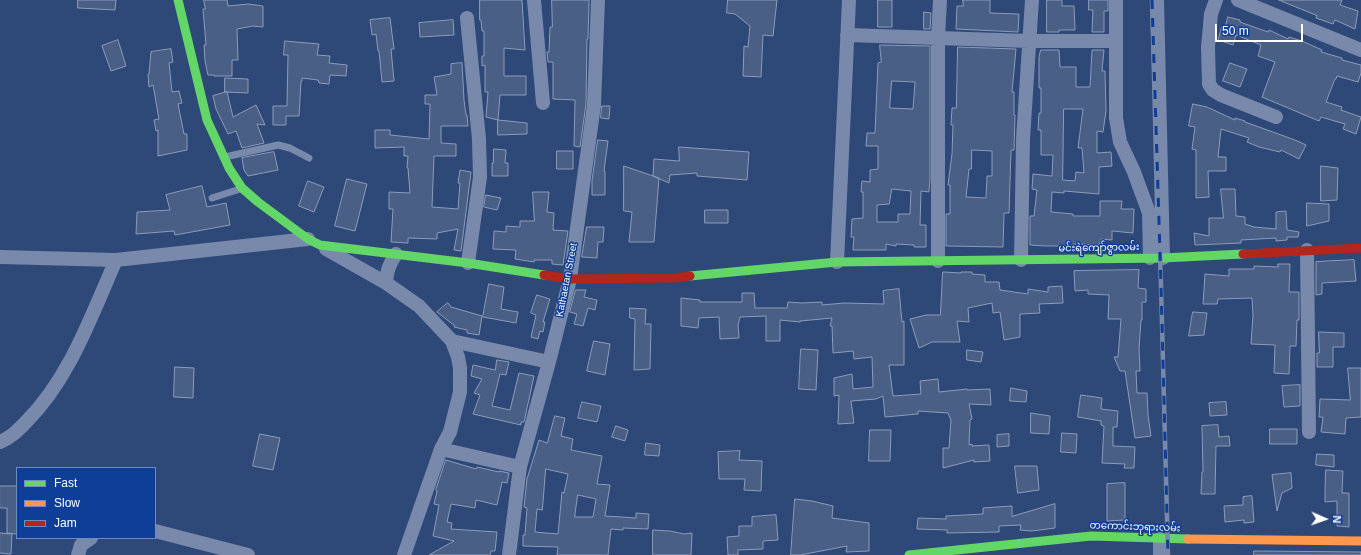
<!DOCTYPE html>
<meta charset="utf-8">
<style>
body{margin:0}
#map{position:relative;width:1361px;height:555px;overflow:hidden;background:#2e4878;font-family:Helvetica,sans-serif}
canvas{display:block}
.legend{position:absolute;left:16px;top:467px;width:140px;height:72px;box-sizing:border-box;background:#0f3e98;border:1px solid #6f8bc1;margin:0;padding:5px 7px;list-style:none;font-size:12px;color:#fff}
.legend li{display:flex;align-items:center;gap:8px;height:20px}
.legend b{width:20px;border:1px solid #6f8bc1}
.north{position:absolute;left:1305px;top:499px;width:40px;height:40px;-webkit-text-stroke:3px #0f3e98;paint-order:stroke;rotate:92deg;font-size:11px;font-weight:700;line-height:16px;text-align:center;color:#fff}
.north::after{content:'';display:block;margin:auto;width:14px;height:18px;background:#fff;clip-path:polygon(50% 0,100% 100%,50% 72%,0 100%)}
.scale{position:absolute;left:1215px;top:24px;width:88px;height:18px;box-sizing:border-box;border:2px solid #fff;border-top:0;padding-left:5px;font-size:12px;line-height:14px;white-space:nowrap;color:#fff;-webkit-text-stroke:3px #0f3e98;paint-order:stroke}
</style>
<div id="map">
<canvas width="1361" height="555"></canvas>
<ul class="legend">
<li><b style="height:5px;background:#63d668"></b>Fast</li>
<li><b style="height:5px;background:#ff974d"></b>Slow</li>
<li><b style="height:5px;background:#b3261e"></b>Jam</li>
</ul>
<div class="north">N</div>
<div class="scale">50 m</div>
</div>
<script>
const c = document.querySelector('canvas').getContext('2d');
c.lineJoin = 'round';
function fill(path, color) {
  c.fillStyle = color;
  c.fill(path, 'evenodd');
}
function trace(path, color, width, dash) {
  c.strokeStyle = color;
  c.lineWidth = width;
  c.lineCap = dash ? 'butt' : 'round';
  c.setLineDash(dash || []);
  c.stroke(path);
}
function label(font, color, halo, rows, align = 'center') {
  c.font = font + ' Helvetica,"Noto Sans Myanmar",sans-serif';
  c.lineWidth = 3;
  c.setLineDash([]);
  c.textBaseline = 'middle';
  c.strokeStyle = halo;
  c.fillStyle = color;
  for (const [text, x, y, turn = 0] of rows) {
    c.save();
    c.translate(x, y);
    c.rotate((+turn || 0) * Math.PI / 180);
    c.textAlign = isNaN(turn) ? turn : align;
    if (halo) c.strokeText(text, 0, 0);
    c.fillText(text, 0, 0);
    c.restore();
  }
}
const building = new Path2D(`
 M78,0H116L115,10L78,8Z
 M204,0H227L228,6L248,4L263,6V27L253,26L237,29L238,60H232V76H214V75H208L205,61L204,45H206L203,9H205Z
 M480,0H522L525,50L504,48V76H526V95H500L498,120L486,117L488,92H485V65L482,66V56H484V31H482L481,20H480Z
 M552,0H589V3L588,39H587L586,104L580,147L574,146L575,100L553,99V62H548L547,52H549L550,27H552Z
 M728,0H777L773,36L763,35L761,77L743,76L744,46L748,47L750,26L735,14L727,13Z
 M878,0H892V27H878Z
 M963,0H990V13L1019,14L1018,32L956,29L957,6H963Z
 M1047,0H1062V6H1074L1075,30H1059V32H1047Z
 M1089,0H1108V11H1104V32H1092L1093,10H1089Z
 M1279,0H1342L1340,5L1358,11L1355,29L1335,20L1333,24L1316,18L1317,16Z
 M924,12L931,13L930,29H924Z
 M1228,17L1240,20V22L1268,32L1269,30L1288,39L1289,37L1302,41L1322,50L1321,52L1342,58V60L1361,65V73L1358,82L1337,76L1336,79H1335L1326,102L1342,107L1341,110L1361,117L1356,134L1343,129L1345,124L1321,117L1319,121L1262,97L1275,62L1258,56L1261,45L1236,35L1233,45L1218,40L1222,26L1225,27Z
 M390,18L394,49H391L394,81L382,82L379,51H378L376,34L372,35L370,20Z
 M453,20L454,35L420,37L419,23Z
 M118,40L126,66L111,71L102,46Z
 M285,41L319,44L317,55L330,56L329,63L347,65L346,76L330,75L329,84L319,83L318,80L302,78V81H301L299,116H286V125H273V106H287L288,55H284Z
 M880,45L930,46V178L929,192L921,191L920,225H926V247H914V245L896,244V246L886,244V250H853L854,237H851L852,219L863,218V192H861L862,181L870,182V170L878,169V146H866L867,133H875L878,63L881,62ZM892,81L915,82L913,109L890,108ZM892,189L911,191L910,214H898V222H877V205L889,204Z
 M958,47L1016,49L1012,92H1014V115H1015L1014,150H1011L1009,213H1004L1003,247L946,246V214H950V185H948L952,154L953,125H951L952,108H956ZM972,150L992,151V176H987L986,198L966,197L969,169H971Z
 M171,49L173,62L169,63L172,92L179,91L182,103L178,104L184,134H187V150L158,156V130L156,131L154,120L159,119L153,85L149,87L148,74H149L151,52Z
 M1041,50H1059L1060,67H1076V87H1090L1092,50H1104L1102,71H1105L1106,111L1103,132L1097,131V153L1111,152L1112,166L1099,167V194L1064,191V193L1052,192L1051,212L1073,214V216H1100V201H1122L1121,209H1134L1133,233L1112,231V240L1101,239L1099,245L1073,244V246H1046L1030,245V216H1034L1037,190L1032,189L1033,174L1052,176L1053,155H1041V130H1038L1039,113H1041V88H1039V57ZM1064,109H1083L1078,148H1082L1084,173L1076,172L1075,181L1063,180Z
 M462,63L464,100L466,115H467L468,126H441V143L456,144V156H434L432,207L458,209L460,183H458L460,170L471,172L461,251L454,250L458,229L437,233V239L408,238V243L391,242L393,209H389V192L410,193L408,168H407L408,156H404V147L375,148V130H390V135L429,139L430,104H425V95H437L434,77L451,74V64Z
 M1230,63L1247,69L1240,87L1223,81Z
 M225,78L248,79V93L225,92Z
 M227,92L233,117L256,105L265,125L257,124L264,143L242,148L236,131L228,134L216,109L213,96Z
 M1193,104L1207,107L1235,120V118L1245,121V122L1295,140L1306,145L1299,159L1281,150L1280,152L1259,147L1247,142L1249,138L1221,129L1218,157H1226V171H1208L1209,197L1196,198V150L1192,149L1195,127L1189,126Z
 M602,106H610L609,119L601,118Z
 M498,120L527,123V134L498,135Z
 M598,140L608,141L604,171H605V195H592V181Z
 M679,147L749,152L747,180L697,176V173L670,175L669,183L653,176L654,159L679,161Z
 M494,149L506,150L505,163H508V176H492V163H493Z
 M557,151H573V169H557Z
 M274,152L278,170L248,176L244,170L242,158Z
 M624,166L659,178L654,242H629L632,212L624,211Z
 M1321,166L1338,168L1337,200L1321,201Z
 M347,179L367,184L355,231L335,226Z
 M308,181L324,187L314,212L299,206Z
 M202,186L207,207L226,203L230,225L175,235L174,231L136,234L137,212L170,210L166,195Z
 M1221,189H1235L1236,216L1245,217V224L1254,227L1276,229V212L1286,211L1287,230L1299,232L1298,237H1287V240L1276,241V238L1241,240V243L1195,245L1194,233L1209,236V218H1223Z
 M533,192H549L547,212L554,213L553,230L568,231L563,265L552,264V260H534V262L515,259L516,250L493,249L494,231L506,232V226L520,227V221H534Z
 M486,195L501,198L497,210L484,207Z
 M1307,203L1329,204V221L1307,226Z
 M705,210H728V223H705Z
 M587,227H604L603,242H598L597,258L582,257Z
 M1354,260L1356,281L1322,283V294L1316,295V262Z
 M1278,264H1290L1289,292H1299V320H1297L1296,346H1290L1289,374L1274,373L1275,345L1251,344L1253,315L1252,298L1218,299L1217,304H1203L1205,274L1229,276V269H1254V266L1278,267Z
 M1139,270L1138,288L1146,289V302H1142V320H1141L1139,349L1140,371H1136L1137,393H1147L1148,415L1151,436L1135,438L1125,371H1120L1114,357H1118L1121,319H1108L1109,295L1088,294V290L1075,291L1074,271Z
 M943,272L961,273V272H972V274L985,275V282H999L1000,290L1028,294V289L1048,292V287L1062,286L1063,303L1039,304L1040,313L1020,314V337L1004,340L1000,312L993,313L992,303L968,308L969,322L957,321L960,342H932L919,348L910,319L926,315H940Z
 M489,284L504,287L501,309L518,312L516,323L483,317Z
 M899,289L902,322L904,321V365H889L893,396L921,394L920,381L938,379L939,392L967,389V390L990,389L991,405L969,404L972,419L970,420L969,445L972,444V446L989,445L990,461L974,462V460L943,468V448H949L951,420L948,413L918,411V414L885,417L883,396L876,399L851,401L854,423L838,424L839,395L834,396V378L852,374L853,389L873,387L872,357L854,359L853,351L833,353L832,326H830L832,318L800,321V322L780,320V341H766V316L740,317L738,325L739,338L720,339L719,317L699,318L698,328L681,326V298L700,300V302H742V293H754L755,308H787L788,302L802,303L822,302V305L844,303L884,304L883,291Z
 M576,290H586L584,297L597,300L595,310L588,308L583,326L574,324L577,314L570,312Z
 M537,295L550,299L543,322H545L543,332L540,331L538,339L531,337L536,315L531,313Z
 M448,303L451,307L482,316L479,335L467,333V330L454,327L455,326L437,312Z
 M630,308L646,309L645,324H651L650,369L634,370L635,319L630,318Z
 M1193,312L1207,313L1204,335L1189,336Z
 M1319,332L1344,333V347H1333V367H1317V353H1319Z
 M594,341L610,344L605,375L587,371Z
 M801,349L818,350L816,390L799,389Z
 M967,350L983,352L981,362L967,360Z
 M497,360L509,362L506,375L500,374L492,406L510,410L519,373L534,376L524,422H521V425L473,414L480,395L474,393L482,379L471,376L473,365L495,370Z
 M175,367L194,368L193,398L174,397Z
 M1348,368H1361V417L1346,418L1345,434L1321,432L1323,417H1319L1320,399L1350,400Z
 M1300,385V406L1284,407L1282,386Z
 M1011,388L1027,391L1026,402L1010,401Z
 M1081,395L1102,398L1101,409L1118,411L1117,427H1113V446L1135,447L1134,468H1124L1125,464L1102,463L1104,426L1101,425V421L1078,417Z
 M582,402L601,406L597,422L578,418Z
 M1226,402L1227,415L1210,416L1209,403Z
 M1031,413L1050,416L1049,434L1031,433Z
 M555,416L565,418L561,436L573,439L571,450L602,456L597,484L610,485L605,516L636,518V513L649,514L648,529L623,528V530L611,529L608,555H557L558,547L523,546V535H525L527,508L524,507L527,479L539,440L547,443ZM546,469L568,474L564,493L562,492L558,534L535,532L537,509L542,510ZM578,495L596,499L593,517H575Z
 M1218,425L1219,437L1229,436L1230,446H1216L1215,494H1201L1202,472H1203L1202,426Z
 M616,426L628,430L625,441L612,437Z
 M1270,429H1297V444H1270Z
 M870,430H891L890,461H869Z
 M1062,433L1077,434L1076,453L1061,452Z
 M260,434L280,438L273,470L253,466Z
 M1009,434V446L997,447V435Z
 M646,443L660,445L659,456L645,455Z
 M740,451L739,460L762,461L761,491L744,490L745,479H719L718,452Z
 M1317,454L1334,455V467L1316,465Z
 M446,460L476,469L477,467L499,472V471L509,473L507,483L502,482L497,505L476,500L475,508L451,504L447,522L452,523L451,529L497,532L495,551H491L490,555H429L454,541L433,536L439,505L434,504L437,491L436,490Z
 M1015,466H1037L1039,490L1018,493Z
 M1326,470L1343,471L1342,493H1349V527L1337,526V501L1325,502V491Z
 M1291,473L1292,488L1282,493L1277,511L1272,475Z
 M1125,483V520L1107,521V484Z
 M0,486H17V534L7,533V508H0Z
 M1252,496L1254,522L1244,523V520L1225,522L1224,506L1243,505V497Z
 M795,499L812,501L833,506L832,518L869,523V551L846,552L847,546L800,555H791Z
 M1055,504V528L1032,531L1020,530L1021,525L999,526V532L947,533V530L917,529L918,518L946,519V516L983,514V508L1012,506V516Z
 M776,515L778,540L763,541V549L738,550V555H728L727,537L739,536V526H752V517Z
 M653,530L670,531L684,534L692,533L691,555H653Z
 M0,533L12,534L11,554L0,553Z
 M1254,551L1361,552V555H1254Z`);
fill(building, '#4a5f86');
trace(building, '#8d9cb8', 1);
trace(new Path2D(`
 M225,157L278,145L290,148L309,158
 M212,198L240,189`), '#7889ab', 7);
trace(new Path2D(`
 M534,0L543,103
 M1116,0V118L1120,142L1134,172L1149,213L1150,258
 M1157,0L1163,258
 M1216,0L1211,14L1208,47L1209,84L1213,90L1221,95L1276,117
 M1238,0L1361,50
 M467,18L479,139L480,177L468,263
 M847,35L1029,41H1116
 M326,249L386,283L419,306L452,341L458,357L460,368V392L450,432L441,449L404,555
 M1307,250L1309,432
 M0,257L116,260L308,239
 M1021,260L1023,139L1032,0
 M938,261V38L940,0
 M837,262L849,0
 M386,283C387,271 389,264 396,254
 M452,341L549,362
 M0,442C12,437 17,431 26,422C70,378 91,316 116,260
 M441,449L520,467
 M155,531L248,555
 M78,555L81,545L91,538
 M509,555L520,467L549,362L570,279L594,105L598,0
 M1160,555V539`), '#7889ab', 14);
trace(new Path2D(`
 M178,0L207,120L229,168L242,188L258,202L308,239L320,245L468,263L544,275
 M690,276L837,262L1163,258L1243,254
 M909,555L1091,536L1188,539`), '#63d668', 9);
trace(new Path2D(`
 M1188,539L1361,541`), '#ff974d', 9);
trace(new Path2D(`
 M1243,254L1361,248
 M544,275L570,279L674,278L690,276`), '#b3261e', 9);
const rail = new Path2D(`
 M1152,0L1161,285L1168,555`);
trace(rail, '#7989a9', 4.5);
trace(rail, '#0f3e98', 3, [9]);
label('10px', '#fff', '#0f3e98', [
 ["မင်းရဲကျော်ဇွာလမ်း",1099,248,-1],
 ["Kathaetan Street",567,280,-79],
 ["တကောင်းဘုရားလမ်း",1135,527,2]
]);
</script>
